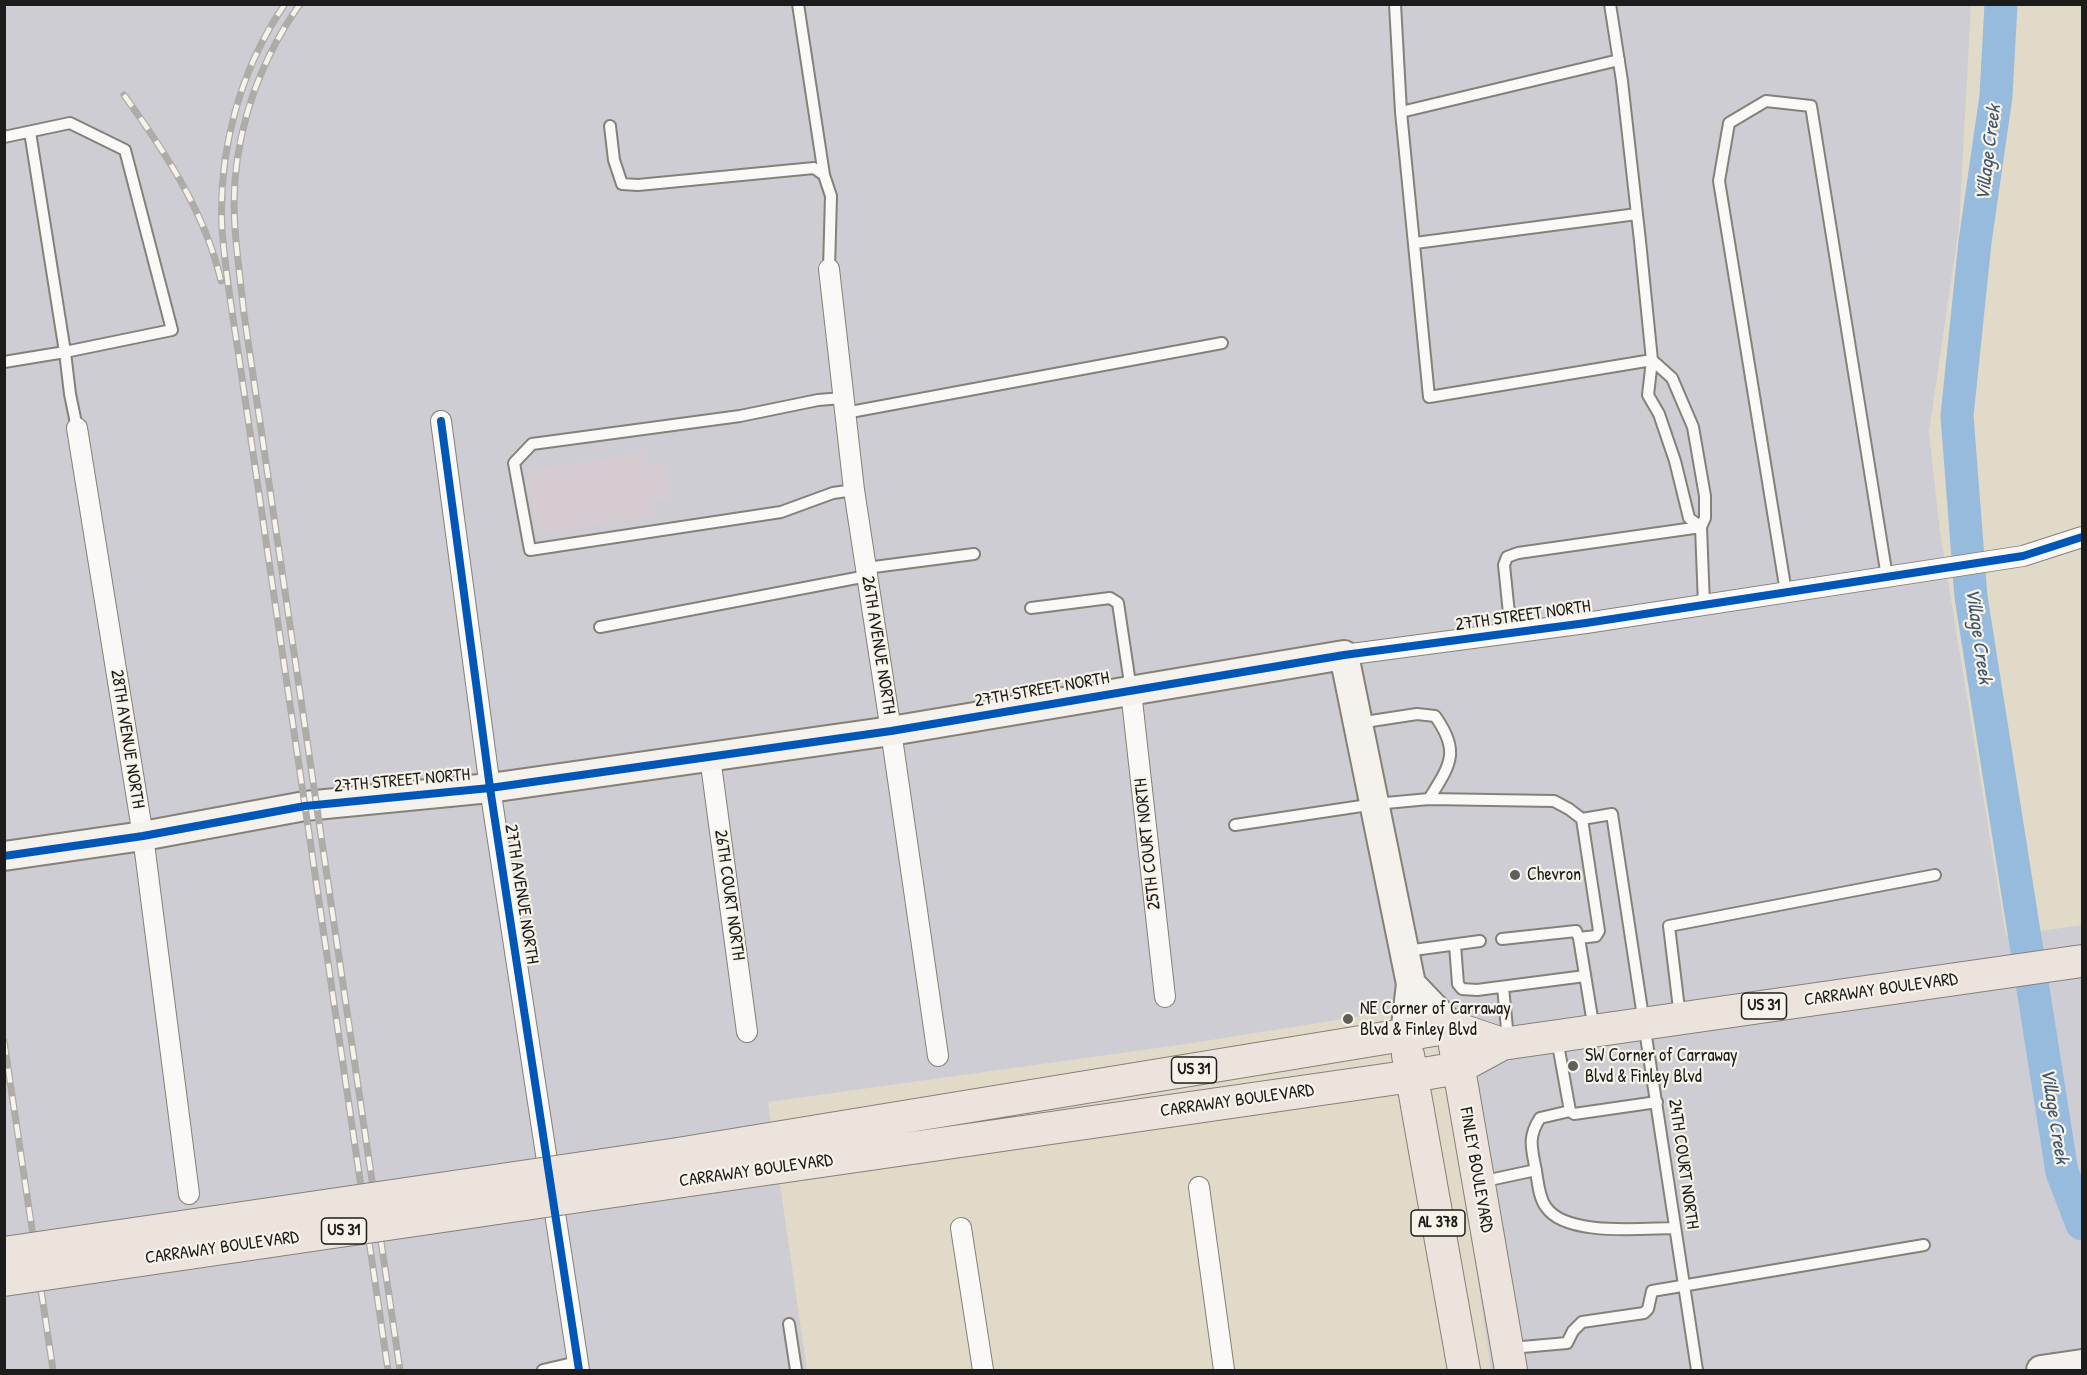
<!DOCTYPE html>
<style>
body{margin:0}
#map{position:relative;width:2087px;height:1375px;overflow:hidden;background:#e2dac8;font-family:"Patrick Hand",sans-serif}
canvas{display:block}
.frame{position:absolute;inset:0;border:6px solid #1c1c1c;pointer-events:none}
</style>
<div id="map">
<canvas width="2087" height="1375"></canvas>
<div class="frame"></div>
</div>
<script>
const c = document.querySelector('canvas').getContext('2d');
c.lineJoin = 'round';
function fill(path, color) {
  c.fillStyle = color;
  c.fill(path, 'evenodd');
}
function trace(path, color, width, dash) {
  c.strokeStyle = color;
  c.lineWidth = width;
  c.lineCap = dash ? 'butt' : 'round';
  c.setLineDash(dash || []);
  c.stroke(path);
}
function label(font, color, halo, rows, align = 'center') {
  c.font = font + ' "Patrick Hand",sans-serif';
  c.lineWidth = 4.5;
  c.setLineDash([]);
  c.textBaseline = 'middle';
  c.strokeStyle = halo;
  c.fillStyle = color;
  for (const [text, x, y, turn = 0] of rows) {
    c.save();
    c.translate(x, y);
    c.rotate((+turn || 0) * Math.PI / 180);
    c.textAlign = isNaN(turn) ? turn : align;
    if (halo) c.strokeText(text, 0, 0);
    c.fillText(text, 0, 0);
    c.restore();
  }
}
fill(new Path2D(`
 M5,5H1971L1959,227L1929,432L1940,532L2006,936L2082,925V1370H1491L1437,1004L1186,1044L768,1102L807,1370H5Z`), '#cfcdd4');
trace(new Path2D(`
 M2001,4L1996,96L1975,242L1957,416L1971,597L2062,1172L2082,1224`), '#96bbdd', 33);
fill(new Path2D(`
 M643,453L645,466L664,463L669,499L649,502L652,516L537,534L528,471Z`), '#d5cbd0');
const lane = new Path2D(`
 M798,4L824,175
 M1395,4L1401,112L1429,397L1652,360
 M1610,4L1622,81L1640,241L1652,360L1648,395L1659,414L1675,461L1689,518L1701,527
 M1401,112L1619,60
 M610,126L614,160L622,184L638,185L814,168L824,175L831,196L829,269
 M30,132L65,352L70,394L77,428
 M4,137L70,123L125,150L172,330L65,352L4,362
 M1415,243L1637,214
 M1652,360L1672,378L1693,427L1705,496V518L1701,527L1704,605
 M843,398L818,400L740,416L532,444L514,463L530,550L781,512L833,493L854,490
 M845,413L1222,343
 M866,568L974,554
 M1786,592L1719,181L1729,123L1766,101L1811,106L1887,577
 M1031,608L1110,598L1118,603L1131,690
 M600,627L867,576
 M1511,633L1504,565L1507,557L1518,553L1701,527
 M1358,723L1417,714L1435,716C1461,752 1450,765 1429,799
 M1582,819L1612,814L1697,1370
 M1235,825L1375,804L1429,799L1554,801L1569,809L1582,819L1599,931L1596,936L1579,938
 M1502,939L1576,931L1579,938L1594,1030
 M1455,945L1458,984L1462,989L1477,990L1585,976
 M1406,951L1480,941
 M1503,987L1508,1039
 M1680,1017L1669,926L1935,875
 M1557,1039L1570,1111L1574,1114L1657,1102
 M1570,1111L1540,1118C1527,1138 1532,1149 1536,1171C1538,1183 1539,1198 1546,1207C1566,1237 1643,1228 1675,1228
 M1480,1182L1536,1170
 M789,1324L796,1370
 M1511,1348L1567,1343L1573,1331L1582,1322L1644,1313L1648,1309L1652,1291L1924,1245
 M543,1370L577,1362`);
const street = new Path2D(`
 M829,269L854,490L891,731L938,1056
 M441,421L490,788L579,1370
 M77,428L143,836L189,1194
 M1344,655L1586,623L2023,556L2082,537
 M1131,691L1165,997
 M710,757L747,1032
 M1199,1187L1224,1370
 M961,1228L983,1370`);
const secondary = new Path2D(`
 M4,856L143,836L305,806L490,788L891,731L1344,655L1411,984L1405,1035
 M1411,984L1452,1027
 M2041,1370L2082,1364`);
const primary = new Path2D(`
 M1455,1046L1511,1370
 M1408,1055L1464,1370
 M678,1154L1452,1027L1502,1044
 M683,1181L1412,1076L1458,1068L1502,1044L2082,961`);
trace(lane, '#858178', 14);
trace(street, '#858178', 22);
trace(secondary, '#858178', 32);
trace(primary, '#858178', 34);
trace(lane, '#fbf9f7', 10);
trace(street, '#fbf9f7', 20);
trace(secondary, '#f5f1ec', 28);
trace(primary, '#ece4dc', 32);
const rail = new Path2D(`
 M285,4C240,69 218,151 222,229C225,270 232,311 238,351L388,1370
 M300,4C254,69 229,148 235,228C237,257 241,285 244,314L400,1370
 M124,95C165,152 205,212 221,281
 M4,1041L53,1370`);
trace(rail, '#adaca9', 7);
trace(rail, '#f7f3e8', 4.5, [14]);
const primaryBridge = new Path2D(`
 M4,1253L678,1154
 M4,1280L683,1181`);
trace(primaryBridge, '#858178', 34, []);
trace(primaryBridge, '#ece4dc', 32);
trace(new Path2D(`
 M441,421L490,788L579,1370
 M4,856L143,836L305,806L490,788L891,731L1344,655L1586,623L2023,556L2082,537`), '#0057b8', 8);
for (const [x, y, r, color] of [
 [1515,875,6,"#615e58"],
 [1348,1019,6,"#615e58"],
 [1573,1066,6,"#615e58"]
]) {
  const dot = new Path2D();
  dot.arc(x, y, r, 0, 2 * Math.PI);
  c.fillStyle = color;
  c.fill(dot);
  trace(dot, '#f7f3e8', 2);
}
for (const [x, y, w] of [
 [1764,1006,45],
 [1194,1070,45],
 [1438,1223,54],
 [344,1231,45]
]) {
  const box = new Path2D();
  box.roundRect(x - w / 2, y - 13, w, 26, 4.5);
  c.fillStyle = '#f7f3e8';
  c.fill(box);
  trace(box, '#1c1c1c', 1.5);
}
label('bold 16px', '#1c1c1c', null, [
 ["US 31",1764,1006],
 ["US 31",1194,1070],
 ["AL 378",1438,1223],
 ["US 31",344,1231]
]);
label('18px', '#1c1c1c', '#f7f3e8', [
 ["27TH STREET NORTH",1523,616,-8],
 ["26TH AVENUE NORTH",878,645,81],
 ["27TH STREET NORTH",1042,690,-10],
 ["28TH AVENUE NORTH",127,739,81],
 ["27TH STREET NORTH",402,781,-5],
 ["25TH COURT NORTH",1148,844,-96],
 ["27TH AVENUE NORTH",521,894,81],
 ["26TH COURT NORTH",729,895,82],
 ["CARRAWAY BOULEVARD",1881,990,-8],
 ["CARRAWAY BOULEVARD",1237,1101,-8],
 ["24TH COURT NORTH",1683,1164,82],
 ["FINLEY BOULEVARD",1476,1170,80],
 ["CARRAWAY BOULEVARD",756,1171,-8],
 ["CARRAWAY BOULEVARD",222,1248,-8]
]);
label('18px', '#1c1c1c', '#f7f3e8', [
 ["Chevron",1527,875],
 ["NE Corner of Carraway",1360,1009],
 ["Blvd & Finley Blvd",1360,1030],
 ["SW Corner of Carraway",1585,1056],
 ["Blvd & Finley Blvd",1585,1077]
], 'left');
label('italic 20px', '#40566d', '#f7f3e8', [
 ["Village Creek",1989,153,-83],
 ["Village Creek",1978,636,82],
 ["Village Creek",2054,1116,81]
]);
</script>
